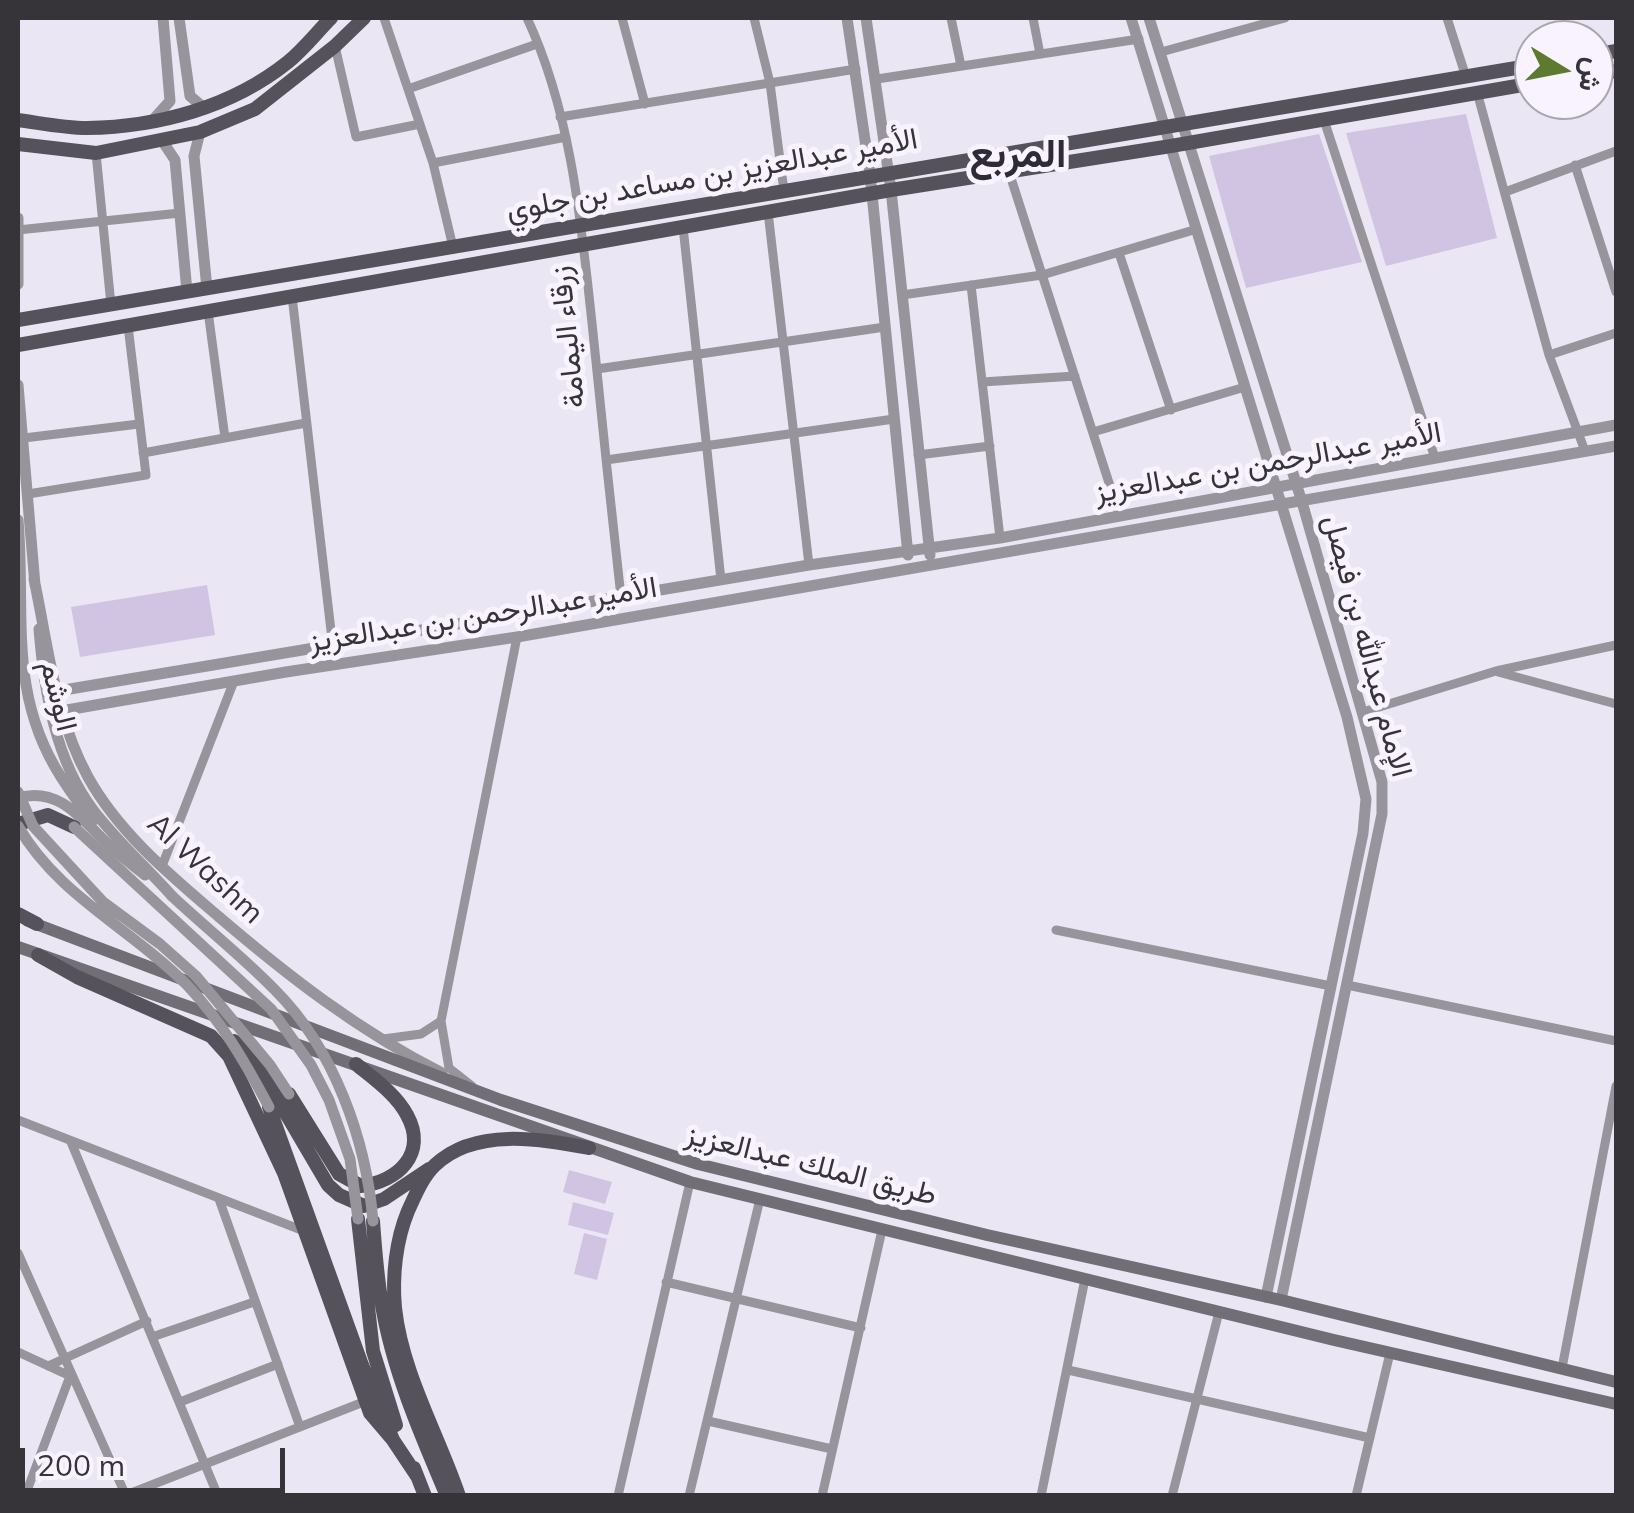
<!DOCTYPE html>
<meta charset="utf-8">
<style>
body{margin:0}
#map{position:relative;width:1634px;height:1513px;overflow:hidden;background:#ebe6f3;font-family:Mulish,Vazirmatn,sans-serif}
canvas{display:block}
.frame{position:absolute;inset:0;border:20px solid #363439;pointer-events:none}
.north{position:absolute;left:1514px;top:20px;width:100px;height:100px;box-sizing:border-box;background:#f8f3ff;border:2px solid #aaa7b0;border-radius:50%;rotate:100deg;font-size:28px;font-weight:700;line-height:40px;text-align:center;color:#363439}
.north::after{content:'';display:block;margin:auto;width:35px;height:45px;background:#5c7b31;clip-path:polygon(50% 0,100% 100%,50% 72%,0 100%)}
.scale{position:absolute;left:20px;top:1448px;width:265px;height:45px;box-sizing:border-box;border:5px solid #363439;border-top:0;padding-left:12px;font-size:30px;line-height:35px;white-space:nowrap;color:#363439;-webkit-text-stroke:8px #f8f3ff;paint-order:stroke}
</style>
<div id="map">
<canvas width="1634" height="1513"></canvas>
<div class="frame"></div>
<div class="north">ش</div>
<div class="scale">200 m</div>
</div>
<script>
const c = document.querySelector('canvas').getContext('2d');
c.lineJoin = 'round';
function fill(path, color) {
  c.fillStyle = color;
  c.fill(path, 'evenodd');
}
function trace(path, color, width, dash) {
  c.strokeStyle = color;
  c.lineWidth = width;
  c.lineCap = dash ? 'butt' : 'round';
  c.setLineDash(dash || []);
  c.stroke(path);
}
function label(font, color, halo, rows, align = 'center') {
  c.font = font + ' Mulish,Vazirmatn,sans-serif';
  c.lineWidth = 10;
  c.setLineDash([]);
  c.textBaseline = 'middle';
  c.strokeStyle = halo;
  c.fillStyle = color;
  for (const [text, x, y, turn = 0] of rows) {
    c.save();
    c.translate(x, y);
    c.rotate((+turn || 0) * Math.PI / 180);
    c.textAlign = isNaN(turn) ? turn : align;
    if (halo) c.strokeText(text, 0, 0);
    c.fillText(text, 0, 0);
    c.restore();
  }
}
fill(new Path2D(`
 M1466,114L1497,238L1386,266L1346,133Z
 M1319,134L1362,262L1246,288L1209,156Z
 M207,585L215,635L80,657L71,607Z
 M569,1170L612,1182L605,1204L563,1192Z
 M573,1202L614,1213L608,1235L568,1225Z
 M584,1233L607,1239L597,1280L574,1274Z`), '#d1c4e3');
trace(new Path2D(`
 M384,18L433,163L453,247
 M527,18C571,112 581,221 592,323C601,414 611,506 621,597
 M622,18L645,104
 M754,18L770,83L784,191
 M951,18L961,66
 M1033,18L1040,54
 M1447,18L1466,77
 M335,46L356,137L420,124
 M1161,52L1285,18
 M877,79L1139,39
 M408,89L537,44
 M1477,92L1549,355L1585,451
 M560,117L856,69
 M1324,120L1435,458
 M96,153L111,305
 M433,163L566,137
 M1575,165L1616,292
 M1009,172L1119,514
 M1505,192L1616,151
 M768,212L809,565
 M683,227L721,580
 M18,230L180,213
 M1119,253L1171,410
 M971,285L1000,538
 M902,295L1042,275L1197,229
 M292,296L335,665
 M208,311L225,438
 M1549,355L1616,333
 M597,369L885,327
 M982,382L1075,376
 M1093,432L1245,387
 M24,438L139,424
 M143,453L306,423
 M918,455L990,446
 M606,460L894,419
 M28,494L146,475L128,326
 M1498,672L1616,704
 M1363,712L1496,671L1616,645
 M162,866L234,681
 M1056,930L1331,986
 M1347,985L1616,1041
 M383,1039L421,1034L441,1021
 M472,1086L449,1068L441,1021L517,637
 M18,1120L304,1231
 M71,1142L218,1496
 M219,1199L300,1427
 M18,1253L126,1496
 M666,1282L861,1328
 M152,1337L254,1302
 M18,1352L70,1376L25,1496
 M48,1366L147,1321
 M1562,1368L1616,1086
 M1068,1370L1370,1438
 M180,1402L278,1364
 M708,1421L832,1449
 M126,1495L366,1401
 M618,1496L690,1182
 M689,1496L760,1199
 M822,1496L882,1230
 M1041,1496L1085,1279
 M1172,1496L1219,1312
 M1356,1496L1390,1353`), '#97959b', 9);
trace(new Path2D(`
 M179,18L190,96L204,108
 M847,18L870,174L908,555
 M866,18L891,190L930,555
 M1131,18L1347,717L1366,799L1363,833L1266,1297
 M1149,18L1302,502L1382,782V814L1281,1300
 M152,121L170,101L163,18
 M200,132L194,156L207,289
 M163,142L175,160L187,292
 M18,218V284
 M18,385L35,585
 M18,520C26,613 7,693 61,777C71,792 80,807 94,820
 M34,579C48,645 55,717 88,777C119,833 170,875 218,916C288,976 359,1031 442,1073
 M39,629C44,691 55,760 94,811C117,841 147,868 172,896
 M58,691L809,565L1000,538L1616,425
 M61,711L286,672L517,637L1616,446
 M18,798C61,785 85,824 113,849C123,858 135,867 145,875`), '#97959b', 11);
trace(new Path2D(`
 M28,921L501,1100L698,1164L987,1235L1281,1300L1616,1382
 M18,947L690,1182L1334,1340L1616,1404`), '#716e76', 12);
trace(new Path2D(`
 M1594,55L1616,51
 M1594,74L1616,71
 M18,120C40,123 64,128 87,128C158,127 232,107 288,62C304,49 317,32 331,18
 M18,144L96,153L200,132L255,109L335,46L364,18
 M18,320L1534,65
 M18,345L891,190L1171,146L1534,83
 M18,824L48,815L74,827
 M18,914L37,924
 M38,955L77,977L211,1036L229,1056L284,1173L370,1413L393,1440
 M234,1041L261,1071L328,1185L339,1195L364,1206L384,1199L429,1169
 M289,1094L339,1174L361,1186C398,1182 428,1153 407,1115C396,1094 374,1079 356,1064
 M269,1107L362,1365L393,1440L417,1476
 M358,1219L373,1351L396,1425
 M373,1221C375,1249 377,1277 382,1305C393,1371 421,1435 447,1496
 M414,1468L425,1496
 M459,1496C438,1434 402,1373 395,1308C392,1276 396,1240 408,1211C415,1196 423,1176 435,1165C475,1127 540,1139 589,1148`), '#56525c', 14);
trace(new Path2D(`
 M18,792L33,826L103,902L160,944L196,976L270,1065L289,1094
 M18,826C58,896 132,929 187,985C222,1022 245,1062 269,1107
 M74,827L271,1009L311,1065L329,1100L350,1159L358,1219
 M172,896C206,928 243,957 275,990C334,1049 366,1139 373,1221`), '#97959b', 11);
label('30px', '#363439', '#f8f3ff', [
 ["الأمير عبدالعزيز بن مساعد بن جلوي",712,175,-10],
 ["زرقاء اليمامة",568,337,-96],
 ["الأمير عبدالرحمن بن عبدالعزيز",1268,463,-10],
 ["الأمير عبدالرحمن بن عبدالعزيز",483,615,-9],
 ["الإمام عبدالله بن فيصل",1367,646,75],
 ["الوشم",58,696,76],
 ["Al Washm",205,869,43],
 ["طريق الملك عبدالعزيز",811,1165,14]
]);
label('bold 40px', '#2f2b35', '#f8f3ff', [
 ["المربع",1018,155]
]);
</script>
